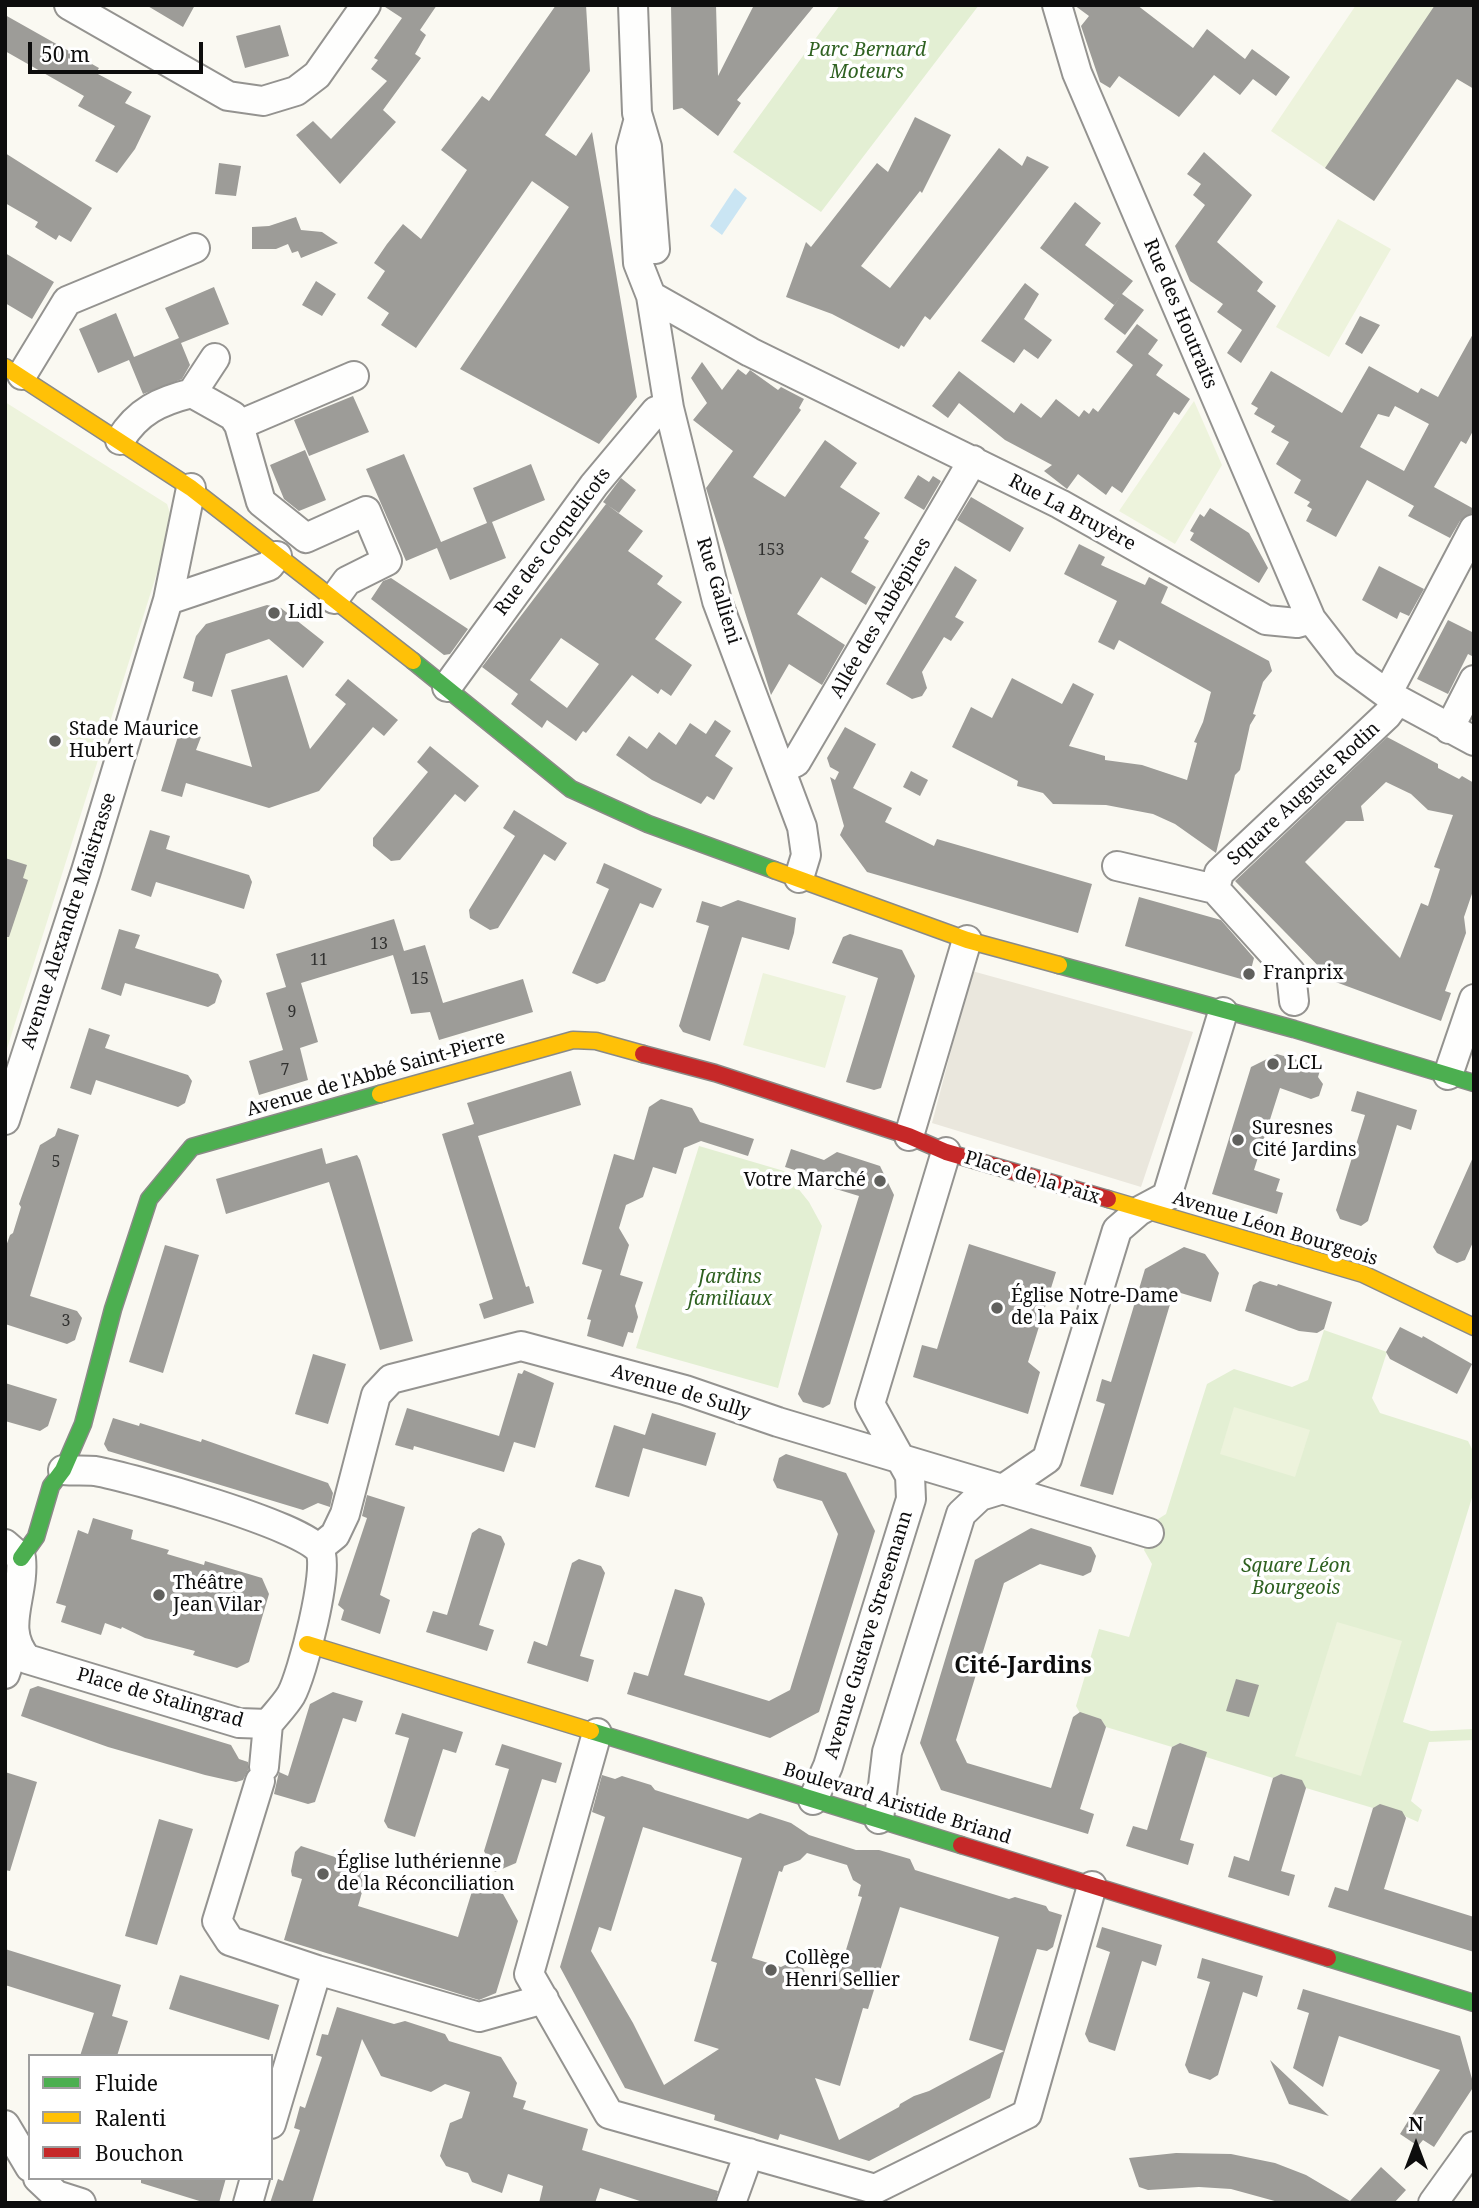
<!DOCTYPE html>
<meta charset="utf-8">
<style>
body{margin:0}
#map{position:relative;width:1479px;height:2208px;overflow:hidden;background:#faf9f2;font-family:"Noto Serif",serif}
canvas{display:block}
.frame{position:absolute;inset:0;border:7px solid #0d0d0d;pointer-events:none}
.legend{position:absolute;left:28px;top:2054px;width:245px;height:126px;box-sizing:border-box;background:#fff;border:2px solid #9e9e9e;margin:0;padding:9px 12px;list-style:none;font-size:21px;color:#0d0d0d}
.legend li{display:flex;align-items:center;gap:14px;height:35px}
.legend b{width:35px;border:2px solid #9e9e9e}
.north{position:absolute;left:1381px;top:2110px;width:70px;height:70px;-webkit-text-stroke:5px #fff;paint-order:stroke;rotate:0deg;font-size:19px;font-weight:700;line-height:28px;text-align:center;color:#0d0d0d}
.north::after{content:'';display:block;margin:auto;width:24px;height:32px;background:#0d0d0d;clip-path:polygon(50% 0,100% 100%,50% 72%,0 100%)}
.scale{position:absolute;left:28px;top:42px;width:175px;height:32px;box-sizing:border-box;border:4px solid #0d0d0d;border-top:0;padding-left:9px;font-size:21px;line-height:24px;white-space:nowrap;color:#0d0d0d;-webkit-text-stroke:5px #fff;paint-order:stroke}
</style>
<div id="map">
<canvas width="1479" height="2208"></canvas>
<div class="frame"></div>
<ul class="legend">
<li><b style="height:9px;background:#4caf50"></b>Fluide</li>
<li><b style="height:9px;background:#ffc107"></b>Ralenti</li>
<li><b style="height:9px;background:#c62828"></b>Bouchon</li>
</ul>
<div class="north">N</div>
<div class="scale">50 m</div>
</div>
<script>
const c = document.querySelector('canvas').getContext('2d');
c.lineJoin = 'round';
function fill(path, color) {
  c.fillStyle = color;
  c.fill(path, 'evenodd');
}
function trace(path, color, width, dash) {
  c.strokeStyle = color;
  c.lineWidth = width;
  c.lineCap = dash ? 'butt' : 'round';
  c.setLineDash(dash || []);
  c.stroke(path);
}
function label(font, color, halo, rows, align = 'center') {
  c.font = font + ' "Noto Serif",serif';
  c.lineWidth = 7;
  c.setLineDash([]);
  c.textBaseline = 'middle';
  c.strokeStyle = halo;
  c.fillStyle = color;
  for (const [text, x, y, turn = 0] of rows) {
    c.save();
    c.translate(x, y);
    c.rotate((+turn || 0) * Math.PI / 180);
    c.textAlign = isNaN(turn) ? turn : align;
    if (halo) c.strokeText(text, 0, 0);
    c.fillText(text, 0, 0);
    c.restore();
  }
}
fill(new Path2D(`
 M840,5H979L821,212L733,152Z
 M699,1146L784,1171L809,1202L822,1226L778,1388L636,1348Z
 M1324,1330L1387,1352L1372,1398L1380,1413L1468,1441L1474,1453V1491L1403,1722L1431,1731L1474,1729V1740L1429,1742L1411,1801L1422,1810L1418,1822L1380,1805L1373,1808L1306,1788L1301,1780L1281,1774L1273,1778L1206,1757L1201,1750L1180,1743L1172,1747L1106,1727L1101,1719L1080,1713L1076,1706L1099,1629L1129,1637L1152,1564L1144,1550L1152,1523L1166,1514L1207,1384L1234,1369L1292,1387L1308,1380Z`), '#e3efd3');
fill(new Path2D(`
 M1356,5H1474V54L1374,201L1271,131Z
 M1338,219L1391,249L1329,357L1276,327Z
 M1194,401L1222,465L1175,544L1119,511Z
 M5,402L167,504L173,522L5,1055Z
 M763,973L846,996L825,1068L743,1045Z
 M1234,1407L1310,1430L1295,1477L1220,1454Z
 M1337,1622L1402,1641L1361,1776L1295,1756Z`), '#edf3dc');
fill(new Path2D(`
 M972,971L1193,1032L1141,1187L932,1123Z`), '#eae7dd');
fill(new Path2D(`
 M735,188L747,198L722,235L710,226Z`), '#cae5f3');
fill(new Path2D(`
 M146,5H195L183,27Z
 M382,5H437L420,30L426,35L415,54L421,58L383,110L396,122L340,184L296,135L313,121L331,139L387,81L371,69L378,60L374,58L402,18Z
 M556,5H586L590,71L545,135L576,156L592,132L637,397L599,444L460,369L569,207L532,181L416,348L381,325L389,313L367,298L385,271L374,263L387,244L403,224L421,239L467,170L441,150L482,96L489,101Z
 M671,5H716L718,76L754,5H815L737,100L741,103L718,136L682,108L673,110Z
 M1074,5H1137L1193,48L1207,29L1245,59L1252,49L1290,77L1276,96L1253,79L1240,95L1214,75L1179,117L1119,76L1110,88L1100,82L1081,26L1089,16Z
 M1435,5H1474V89L1457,79L1374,201L1325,168Z
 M5,15L99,68L96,73L132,92L125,103L151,116L135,149L117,173L95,161L115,126L78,106L84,96L5,51Z
 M280,25L289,56L245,68L236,36Z
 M915,117L951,135L922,193L920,191L861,266L890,288L999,148L1022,166L1027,156L1049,167L930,320L925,316L904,347L901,345L899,349L832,314L786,297L806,242L811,247L877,163L888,172Z
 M1204,152L1252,195L1217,242L1263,282L1257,291L1276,306L1241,363L1227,353L1242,330L1217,312L1223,304L1190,281L1175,246L1205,205L1193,195L1201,184L1187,174Z
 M5,153L92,208L71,242L59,235L56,240L35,227L38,222L5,203Z
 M219,163L241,166L236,196L215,194Z
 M1075,202L1101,223L1085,245L1133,281L1122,294L1144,310L1125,335L1104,319L1120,297L1114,305L1040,248Z
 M296,217L301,230L322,232L338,243L301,258L298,251L292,253L288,244L276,249H252V227L269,226Z
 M5,253L54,282L32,319L5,303Z
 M316,281L336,294L322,316L302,305Z
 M1025,283L1039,294L1024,319L1052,340L1038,359L1024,349L1014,363L981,341Z
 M214,287L229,324L181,343L190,365L182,379L143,394L129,360L98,373L79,329L116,313L134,357L179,338L165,308Z
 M1360,316L1380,325L1362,354L1345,344Z
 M1137,324L1158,340L1148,354L1163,365L1156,375L1190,399L1179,415L1174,412L1122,493L1112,486L1106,495L1078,474L1067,489L1044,471L1052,465L1005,440L959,403L948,418L932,406L959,371L1014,413L1021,403L1041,418L1056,399L1079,417L1084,410L1089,414L1093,408L1098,412L1133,365L1116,352Z
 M1474,332V429L1466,444L1461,441L1434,487L1474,509V512L1460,521L1450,538L1408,516L1414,506L1367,480L1336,537L1306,521L1312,509L1307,506L1310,502L1294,493L1301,480L1276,464L1289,442L1271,432L1275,426L1254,414L1258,408L1251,404L1271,371L1342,413L1369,366L1418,393L1421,388L1438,397ZM1395,406L1429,424L1404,471L1360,447L1378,414L1389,417Z
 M702,362L722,390L738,369L746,375L750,370L778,390L781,387L804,399L799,408L801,410L753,477L785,497L825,440L857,463L840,487L880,513L864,538L869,541L851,572L876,587L866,605L821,577L797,614L845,645L822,685L789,664L771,695L706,488L733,451L693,420L707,403L691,378Z
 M353,396L369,432L309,456L294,420Z
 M305,450L326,500L299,511L284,499L270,465Z
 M404,454L441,542L487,523L473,488L531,464L545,500L492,522L506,558L450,580L437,548L406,561L366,469Z
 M918,475L929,482L933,476L941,481L924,510L904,498Z
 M621,478L636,490L619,513L603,502Z
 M971,497L1024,528L1010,552L957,520Z
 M606,504L643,531L628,551L663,576L657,584L682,602L655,639L692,665L671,696L661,689L658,694L632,675L586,733L583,731L576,741L547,720L542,728L511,704L518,694L482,667ZM561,638L599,664L567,708L530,680Z
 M1210,508L1249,533L1268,568L1259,583L1190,540L1194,533L1190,531L1200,514L1204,517Z
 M1079,544L1105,557L1101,565L1145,585L1149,577L1168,587L1161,603L1269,661L1272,671L1263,682L1253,714L1256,715L1250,725L1240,770L1235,775L1216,853L1175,824L1153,814L1106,805L1053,804L1043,793L1017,786L1018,781L952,747L971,707L992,718L1012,678L1062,704L1073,683L1094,694L1069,746L1105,756V760L1142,765L1187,780L1197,743L1194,742L1203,722L1211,692L1119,640L1114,650L1098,642L1117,601L1064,574Z
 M955,566L977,580L955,617L964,622L951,641L944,637L922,672L927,688L922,696L912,699L886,684Z
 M1379,566L1424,589L1409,616L1400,612L1397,619L1362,600Z
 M391,578L468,629L450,654L444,655L371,599L383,581Z
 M267,605L281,608L324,642L303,668L269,639L226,654L212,697L192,691L194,682L183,678L196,636L206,624Z
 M1448,620L1474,633V657L1468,654L1448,694L1417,679Z
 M287,675L310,749L346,704L335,695L348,679L398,720L384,736L373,727L319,791L269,808L186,783L182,797L161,791L180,730L201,737L196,750L252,767L231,690Z
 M715,720L731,731L715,756L733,768L714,800L707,796L701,804L652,780L616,755L629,736L647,749L659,732L676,745L690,723L706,734Z
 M845,727L876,744L853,788L892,808L885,822L934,846L937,839L1092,884L1078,933L867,872L840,835L844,826L830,777L835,780L839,772L830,767L827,758Z
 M1387,737L1438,764V768L1459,779L1462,776L1474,783V888L1464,917L1466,933L1445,991L1451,993L1441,1021L1333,981L1235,881ZM1386,782L1411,794L1428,810L1453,815L1434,867L1440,869L1428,906L1421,903L1400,958L1305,862L1346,821H1364L1361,806Z
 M430,746L479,786L465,802L455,794L400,860L391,861L373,846V838L428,772L417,762Z
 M911,771L928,780L920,796L903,787Z
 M514,810L567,843L555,861L544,854L498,928L490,930L470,918L469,910L515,836L503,828Z
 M150,830L170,836L166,849L249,875L252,882L244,909L156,882L151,897L131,890Z
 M5,858L27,865L23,878L28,880L9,937H5Z
 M604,863L662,889L653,908L640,903L605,981L597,984L572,973L609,889L596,883Z
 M1139,897L1221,920L1254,958L1248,981L1125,946Z
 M738,900L796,918L794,933L789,950L742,937L710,1041L683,1032L679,1026L709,926L696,922L702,901L721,907Z
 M394,919L404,951L425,945L443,1003L523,979L533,1012L439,1040L430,1012L411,1014L393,955L301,983L318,1042L300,1048L308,1080L259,1095L249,1061L283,1050L266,993L286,987L276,954Z
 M119,929L140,935L135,948L218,974L222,981L215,1003L208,1007L125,983L121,996L101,989Z
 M850,934L902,950L915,976L881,1088L874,1090L846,1082L878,978L832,963L843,937Z
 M89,1028L110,1035L105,1048L188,1075L192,1081L185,1103L178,1107L96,1080L91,1095L70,1088Z
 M1277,1054L1321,1067L1318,1077L1323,1084L1319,1096L1311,1099L1280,1088L1254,1170L1280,1179L1276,1191L1283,1193L1277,1214L1212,1194L1251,1067Z
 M571,1071L581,1105L478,1136L526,1287L529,1286L534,1303L484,1319L479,1304L493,1299L442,1134L474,1124L467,1103Z
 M1357,1091L1417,1110L1411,1130L1397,1125L1368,1221L1361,1226L1340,1219L1336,1210L1365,1115L1351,1111Z
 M661,1099L692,1108L700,1122L754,1139L748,1156L701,1141L684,1148L676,1174L653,1167L643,1197L626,1205L619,1228L629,1245L620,1275L643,1282L635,1306L638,1317L633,1333L628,1332L623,1347L587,1336L591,1320L587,1319L602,1270L582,1264L614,1154L634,1160L649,1107Z
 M58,1128L79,1135L30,1296L77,1311L82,1318L75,1340L67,1344L5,1324V1249L10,1235L13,1233L21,1207L19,1204L40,1145L55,1136Z
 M322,1148L326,1164L357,1155L360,1160L413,1341L380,1350L329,1182L226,1214L216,1179Z
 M791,1149L824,1160L837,1152L880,1166L894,1195L830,1404L823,1408L803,1402L798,1394L859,1196L826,1186L823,1179L785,1167Z
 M1474,1155V1240L1465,1260L1457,1263L1437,1253L1433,1247Z
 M969,1244L1056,1272L1028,1362L1040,1372L1028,1414L913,1377L922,1345L937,1349Z
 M165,1245L199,1255L163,1373L129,1362Z
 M1184,1247L1205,1254L1219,1273L1211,1302L1174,1291L1113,1495L1080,1486L1105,1404L1096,1401L1102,1379L1111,1382L1145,1269Z
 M1260,1281L1277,1286L1278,1284L1332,1302L1324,1329L1317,1333L1299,1331L1245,1311L1253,1285Z
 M1400,1327L1422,1338L1423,1336L1472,1364L1457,1394L1390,1359L1386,1352Z
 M313,1354L346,1364L328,1424L295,1414Z
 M524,1370L554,1383L535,1448L514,1442L504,1472L414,1446L413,1450L395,1445L407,1408L499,1436L518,1373L522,1374Z
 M5,1383L57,1399L48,1426L40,1431L5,1421Z
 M652,1413L716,1433L706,1466L643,1448L629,1497L595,1487L614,1425L645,1435Z
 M113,1418L139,1426L140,1423L201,1442L202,1439L328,1483L333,1493L330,1507L318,1503L303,1510L108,1451L104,1444Z
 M786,1454L846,1473L875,1531L819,1712L770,1738L627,1694L634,1672L648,1676L675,1589L702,1597L705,1604L684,1675L769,1701L790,1690L838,1534L822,1501L777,1488L773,1480L779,1458Z
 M367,1495L405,1507L380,1595L390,1600L380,1634L341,1620L344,1610L338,1605L367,1518L362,1516Z
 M93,1518L133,1530L131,1539L169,1550L167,1554L204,1565L205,1561L262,1578L269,1594L249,1662L237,1668L193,1655L195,1651L145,1638L122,1627L121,1629L105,1623L101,1635L61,1622L66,1606L56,1603L78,1530L88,1534Z
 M479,1528L501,1536L505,1544L479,1625L494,1630L487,1651L426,1632L433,1611L447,1615L472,1533Z
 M1031,1528L1091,1547L1096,1556L1091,1572L1083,1576L1040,1564L1004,1583L956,1740L967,1763L1051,1788L1073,1717L1080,1712L1101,1719L1106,1727L1080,1809L1094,1814L1088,1834L941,1790L920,1743L975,1560Z
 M579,1559L601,1566L605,1573L580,1656L594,1660L588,1682L527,1663L534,1641L547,1646L572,1563Z
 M1236,1679L1259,1685L1249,1717L1226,1711Z
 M38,1686L231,1745L239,1759L248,1762V1770L243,1780L236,1782L205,1775L108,1747L21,1716L30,1689Z
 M333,1692L363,1701L356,1722L343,1718L315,1802L308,1804L274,1794L279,1772L288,1776L310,1704Z
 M402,1713L463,1732L456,1753L443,1749L415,1837L388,1828L384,1821L409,1738L395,1734Z
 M1180,1743L1207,1752L1180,1840L1194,1844L1188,1865L1126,1846L1133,1826L1147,1830L1172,1747Z
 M502,1744L562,1763L556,1783L542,1779L516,1863L495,1872L484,1851L509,1769L495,1765Z
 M5,1772L37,1782L10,1871L5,1870Z
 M1281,1774L1302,1780L1306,1788L1281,1871L1295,1875L1289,1896L1228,1877L1234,1856L1249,1861L1273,1778Z
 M602,1775L615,1779L622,1776L651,1785L655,1790L748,1819L760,1813L791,1823L809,1835L856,1850H879L910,1859L915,1870L1009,1899L1015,1897L1046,1906L1049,1911L1062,1915L1053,1947L1047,1951L1037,1949L990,2098L869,2161L780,2134L778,2140L714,2120L715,2115L625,2088L560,1967L605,1817L592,1812ZM643,1827L742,1858L711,1961L717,1963L694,2041L719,2049L664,2085L633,2023L591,1951L599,1927L611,1931ZM807,1853L847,1865L853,1880L861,1885L858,1896L862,1897L836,1983L807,1975L803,1968L789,1963L781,1967L752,1958L779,1871L782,1872L784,1866L800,1860ZM900,1907L999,1937L969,2040L1004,2051L929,2091L914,2096L900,2104L899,2107L839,2140L815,2078L840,2086L863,2008L868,2009Z
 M1380,1804L1402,1811L1406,1818L1384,1889L1474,1917V1952L1328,1907L1335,1887L1348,1891L1373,1808Z
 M159,1819L193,1829L157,1945L125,1936Z
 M301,1846L369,1868L358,1906L458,1937L473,1888L503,1894L518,1921L496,1993L479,2000L284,1940L302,1879L292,1876L291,1871L295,1852Z
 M1102,1927L1162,1945L1156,1966L1142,1961L1115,2051L1089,2042L1085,2034L1110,1952L1096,1947Z
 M5,1949L121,1985L112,2016L128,2021L117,2056H80L94,2013L5,1985Z
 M1202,1958L1263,1976L1257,1997L1243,1992L1218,2075L1210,2080L1189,2073L1185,2065L1210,1982L1197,1978Z
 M180,1975L279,2005L269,2040L169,2009Z
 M1303,1989L1460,2036L1474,2086L1434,2147L1423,2140L1418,2146L1400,2134L1440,2070L1339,2036L1323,2087L1293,2068L1309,2013L1297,2009Z
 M337,2007L394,2024L405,2021L445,2034L449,2041L501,2057L517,2083L513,2097L526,2101L523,2109L588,2129L582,2150L718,2191L715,2203H646L600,2188L595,2203H539L543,2186L508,2174L502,2193L472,2182L468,2173L446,2166L440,2156L450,2123L462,2118L470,2092L445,2084L431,2092L381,2076L362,2039L312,2203H270L278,2179L283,2181L300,2130L294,2128L300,2106L305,2108L322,2057L316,2055L322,2034L328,2035Z
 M1270,2060L1329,2116L1289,2104Z
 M1176,2153L1231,2154L1275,2163L1306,2175L1350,2201L1381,2167L1406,2190L1394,2203H1282L1231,2189L1199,2187L1148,2190L1139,2187L1129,2158Z
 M141,2178H226L219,2203H206L141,2183Z`), '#9d9c98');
const street = new Path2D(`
 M69,5L228,96L263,101L296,91L317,75L366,5
 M633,5L637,113L647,147L655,249
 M1057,5L1077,73L1311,619
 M638,122L631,148L638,263L651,296L669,408L717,601L802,827L806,855L799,878
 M651,296L750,352L1060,504L1266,620L1297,623L1311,619L1346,664L1387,694L1474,741
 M22,375L67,301L195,248
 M192,393L233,416L239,425L261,502L306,538L366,511L387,561L347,581L334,599
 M239,425L354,376
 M120,440C138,411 160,401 192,393L215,358
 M168,600L269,566L277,556
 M447,687L594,485L656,411L669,408
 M1387,694L1474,529
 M1449,729L1474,680
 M782,769L796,762L973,460
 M1117,866L1215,889L1291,973L1294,1001
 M1215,889L1219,873L1387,715L1398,700
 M1448,1075L1474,999
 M5,1120L86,871L168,600L191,488
 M909,1136L967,940
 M5,1544L21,1558C25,1597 0,1628 27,1659L239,1723L268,1724C275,1715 285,1705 291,1695C302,1676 330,1568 320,1551C306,1526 129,1477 95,1471C85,1470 74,1471 63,1470
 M319,1548L335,1535L345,1514L376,1395L391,1379L521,1346L685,1390L778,1422L1149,1533
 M5,1674L14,1648
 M597,1733L529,1974L609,2114L875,2189L1027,2114L1092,1886
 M264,1767L268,1724
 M260,1781L217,1921L230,1941L317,1970L479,2017L544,1999
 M813,1800L828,1766L911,1499L910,1476L870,1404L946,1152
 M879,1819L887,1752L961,1514L980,1496L1003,1489L1047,1459L1117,1230L1139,1211L1167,1196L1223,1012
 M271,2124L317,1970
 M5,2125L30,2167
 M38,2178L56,2195L81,2203
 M248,2203L255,2178
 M731,2203L749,2153
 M1433,2203L1474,2146`);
const fast = new Path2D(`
 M413,661L571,789L648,824L774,870
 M1059,965L1294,1029L1474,1083
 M21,1558L36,1537L51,1486L63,1470L83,1424L113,1309L149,1199L192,1147L380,1094
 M591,1731L961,1845
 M1328,1958L1474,2003`);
const slow = new Path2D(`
 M5,367L191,488L413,661
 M774,870L967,940L1059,965
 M380,1094L573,1040L596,1041L643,1054
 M1108,1199L1363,1274L1474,1327
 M307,1644L591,1731`);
const jam = new Path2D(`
 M643,1054L715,1073L909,1136L946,1152L1108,1199
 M961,1845L1328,1958`);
trace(street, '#949390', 32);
trace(fast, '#8a8a87', 19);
trace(slow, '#8a8a87', 19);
trace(jam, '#8a8a87', 19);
trace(street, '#fefefd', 28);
trace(fast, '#4caf50', 16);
trace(slow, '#ffc107', 16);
trace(jam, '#c62828', 16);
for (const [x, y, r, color] of [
 [274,613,7,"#60605d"],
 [55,741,7,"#60605d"],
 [1249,974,7,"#60605d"],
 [1273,1064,7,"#60605d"],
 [1238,1140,7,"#60605d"],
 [880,1181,7,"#60605d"],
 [997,1308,7,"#60605d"],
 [159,1595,7,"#60605d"],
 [323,1874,7,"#60605d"],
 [771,1970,7,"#60605d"]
]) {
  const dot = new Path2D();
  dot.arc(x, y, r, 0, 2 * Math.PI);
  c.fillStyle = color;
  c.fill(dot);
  trace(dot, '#fff', 2.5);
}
label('16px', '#313130', null, [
 ["153",771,550],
 ["13",379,944],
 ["11",319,960],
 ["15",420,979],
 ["9",292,1012],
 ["7",285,1070],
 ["5",56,1162],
 ["3",66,1321]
]);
label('italic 19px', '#2f6121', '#fff', [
 ["Parc Bernard",867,51],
 ["Moteurs",867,73],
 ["Jardins",730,1278],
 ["familiaux",730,1300],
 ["Square Léon",1296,1567],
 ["Bourgeois",1296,1589]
]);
label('19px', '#0d0d0d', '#fff', [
 ["Rue des Houtraits",1180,314,67],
 ["Rue La Bruyère",1072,513,28],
 ["Rue des Coquelicots",553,542,-53],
 ["Rue Gallieni",718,591,73],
 ["Allée des Aubépines",881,618,-60],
 ["Square Auguste Rodin",1304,794,-43],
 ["Avenue Alexandre Maistrasse",69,921,-72],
 ["Avenue de l'Abbé Saint-Pierre",376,1074,-16],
 ["Place de la Paix",1032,1178,17],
 ["Avenue Léon Bourgeois",1275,1229,17],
 ["Avenue de Sully",681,1392,17],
 ["Avenue Gustave Stresemann",869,1635,-73],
 ["Place de Stalingrad",160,1698,16],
 ["Boulevard Aristide Briand",897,1804,17]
]);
label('19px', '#0d0d0d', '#fff', [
 ["Lidl",288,613],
 ["Stade Maurice",69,730],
 ["Hubert",69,752],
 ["Franprix",1263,974],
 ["LCL",1287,1064],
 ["Suresnes",1252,1129],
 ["Cité Jardins",1252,1151],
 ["Votre Marché",866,1181,"right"],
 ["Église Notre-Dame",1011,1297],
 ["de la Paix",1011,1319],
 ["Théâtre",173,1584],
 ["Jean Vilar",173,1606],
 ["Église luthérienne",337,1863],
 ["de la Réconciliation",337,1885],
 ["Collège",785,1959],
 ["Henri Sellier",785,1981]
], 'left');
label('bold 23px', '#0d0d0d', '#fff', [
 ["Cité-Jardins",1023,1666]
]);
</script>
